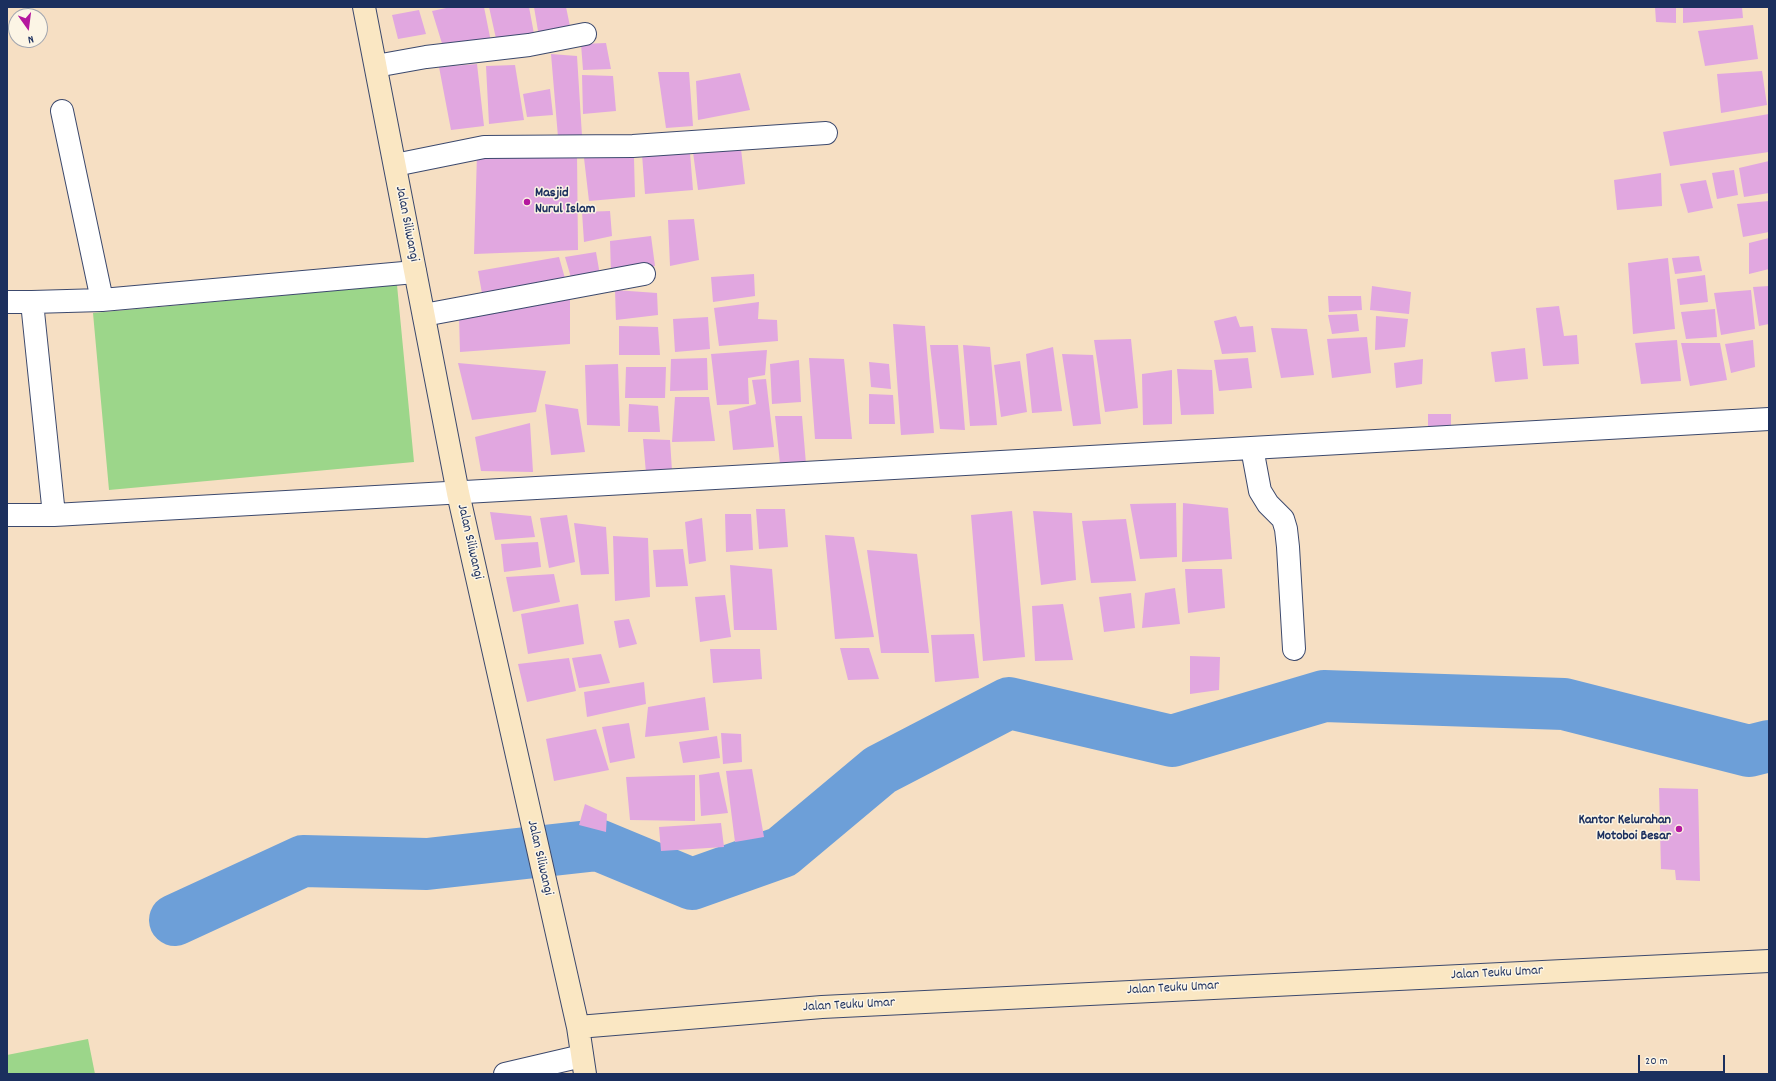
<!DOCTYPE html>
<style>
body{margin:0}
#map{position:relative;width:1776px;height:1081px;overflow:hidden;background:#f6dfc3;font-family:Dekko,sans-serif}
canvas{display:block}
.frame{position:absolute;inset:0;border:8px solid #1b2f5e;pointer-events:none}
.north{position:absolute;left:8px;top:8px;width:40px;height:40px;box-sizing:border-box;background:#fcf5e5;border:1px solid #a2a6af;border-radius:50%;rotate:166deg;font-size:11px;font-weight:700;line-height:16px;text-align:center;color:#1b2f5e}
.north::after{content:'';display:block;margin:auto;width:14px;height:18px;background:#b5179e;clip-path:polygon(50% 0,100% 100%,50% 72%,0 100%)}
.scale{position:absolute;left:1638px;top:1055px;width:87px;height:18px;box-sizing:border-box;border:2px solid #1b2f5e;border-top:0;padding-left:5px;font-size:12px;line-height:14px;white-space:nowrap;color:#1b2f5e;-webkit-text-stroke:3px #fcf5e5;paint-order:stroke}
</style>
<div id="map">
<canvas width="1776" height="1081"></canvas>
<div class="frame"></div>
<div class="north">N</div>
<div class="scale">20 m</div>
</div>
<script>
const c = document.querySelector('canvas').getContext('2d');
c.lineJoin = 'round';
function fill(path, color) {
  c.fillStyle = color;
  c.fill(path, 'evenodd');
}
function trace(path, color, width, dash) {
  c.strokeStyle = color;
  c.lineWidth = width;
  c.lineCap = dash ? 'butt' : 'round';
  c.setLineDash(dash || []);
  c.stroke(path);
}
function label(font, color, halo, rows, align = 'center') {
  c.font = font + ' Dekko,sans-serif';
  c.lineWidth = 3;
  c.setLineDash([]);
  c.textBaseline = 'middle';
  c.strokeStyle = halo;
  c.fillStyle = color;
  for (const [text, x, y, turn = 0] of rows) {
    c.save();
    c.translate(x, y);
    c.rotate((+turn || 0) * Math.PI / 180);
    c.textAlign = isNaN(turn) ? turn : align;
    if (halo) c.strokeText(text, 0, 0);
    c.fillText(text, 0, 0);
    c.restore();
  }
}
fill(new Path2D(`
 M397,285L414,462L109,490L93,313Z
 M88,1039L95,1074H7V1055Z`), '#9cd68a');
trace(new Path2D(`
 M175,920L303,861L427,864L598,845L692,884L782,852L880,770L1009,703L1172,741L1324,696L1564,704L1749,751L1769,746`), '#6d9fd8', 52);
fill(new Path2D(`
 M451,7H484L491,42L444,50L432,11Z
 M489,7H529L535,39L497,43Z
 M534,7H566L571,31L539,37Z
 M1655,7H1676V23L1656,22Z
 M1683,7H1742L1743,18L1683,23Z
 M419,10L426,34L398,39L392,15Z
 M1753,25L1758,59L1705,66L1698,31Z
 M606,43L611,69L583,70L581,44Z
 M551,54L577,56L582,136L558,137Z
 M477,64L484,126L451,130L439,67Z
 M515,65L524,120L489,124L486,66Z
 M1762,71L1767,105L1721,113L1717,74Z
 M658,72H689L693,126L666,128Z
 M740,73L750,110L698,120L696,81Z
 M582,75L613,76L616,111L583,114Z
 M550,89L553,115L527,117L523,94Z
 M1769,114V152L1670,166L1663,132Z
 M741,149L745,184L698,190L693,152Z
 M690,153L693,190L645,194L642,154Z
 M477,154H577L578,250L474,254Z
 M584,158H634L635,197L589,201Z
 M1769,161V193L1744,197L1739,168Z
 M1734,170L1738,195L1717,199L1712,173Z
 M1661,173L1662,206L1617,210L1614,180Z
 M1706,180L1713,208L1688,213L1680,184Z
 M1769,201V232L1743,237L1737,204Z
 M610,211L612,236L584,242L582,212Z
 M694,219L699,260L670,266L668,220Z
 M651,236L655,266L611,273L610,241Z
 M1769,238V269L1749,274V243Z
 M596,252L600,275L572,281L565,257Z
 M1699,256L1702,271L1675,274L1672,258Z
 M559,257L566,282L483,299L478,271Z
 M1668,258L1675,329L1633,334L1628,263Z
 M754,274L755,296L713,302L711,277Z
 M1705,275L1708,302L1680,305L1677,279Z
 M1372,286L1411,292L1409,314L1370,310Z
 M1769,286V324L1759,326L1753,287Z
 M615,290L657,293L658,315L616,320Z
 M1751,290L1755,329L1721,335L1714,293Z
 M570,295V344L460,352L459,317Z
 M1328,296H1361L1362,310L1329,312Z
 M759,302L758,319L777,320L778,341L719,346L714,308Z
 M1559,306L1564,336L1577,335L1579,364L1543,366L1536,308Z
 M1715,309L1717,337L1686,339L1681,312Z
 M1357,314L1359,331L1332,334L1328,315Z
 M1236,316L1240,327L1253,326L1256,352L1222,354L1214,321Z
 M1376,316L1408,319L1405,347L1375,350Z
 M708,317L710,349L675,352L673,319Z
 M893,324L925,326L934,433L901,435Z
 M619,326L658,327L660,355H619Z
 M1271,328L1307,329L1314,375L1281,378Z
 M1367,337L1371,373L1332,378L1327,339Z
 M1131,339L1138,408L1105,412L1094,340Z
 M1677,340L1681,381L1641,384L1635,343Z
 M1753,340L1755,367L1731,373L1725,344Z
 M1681,343H1720L1727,380L1690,386Z
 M930,345H958L965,430L940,429Z
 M963,345L990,347L997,425L970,426Z
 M1053,347L1062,411L1032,413L1026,354Z
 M1525,348L1528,379L1495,382L1491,352Z
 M767,350L765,375L748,378L749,404L717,405L711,354Z
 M1062,354L1093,355L1101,424L1073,426Z
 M707,358L708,390L670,391L671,359Z
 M809,358L844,359L852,439H815Z
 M1248,358L1252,388L1219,391L1214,360Z
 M1423,359L1422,384L1396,388L1394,363Z
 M799,360L801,402L772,404L770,364Z
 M1020,361L1027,412L1001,417L994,365Z
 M869,362L889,364L891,389L871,387Z
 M458,363L546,371L536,412L472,420Z
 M618,364L620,426L587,425L585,365Z
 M626,367H666L665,398H625Z
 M1177,369L1212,370L1214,414L1181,415Z
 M1172,370V424L1143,425L1142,374Z
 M766,379L774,447L733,450L729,411L756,404L752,380Z
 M869,394L893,395L895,424H869Z
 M675,397H709L715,441L672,442Z
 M545,404L578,409L585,452L551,455Z
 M629,404L658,406L660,432H628Z
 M1428,414H1451V431L1428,432Z
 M775,416H802L806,464H780Z
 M530,423L533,472L481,471L475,437Z
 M643,439L670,440L672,471L646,473Z
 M1176,503L1177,557L1140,559L1130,504Z
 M1183,503L1228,508L1232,559L1182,562Z
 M756,509H785L788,547L759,549Z
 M1012,511L1025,657L983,661L971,515Z
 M1033,511L1072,513L1076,580L1041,585Z
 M490,512L531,516L535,537L495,540Z
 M725,514H751L753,550L726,552Z
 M567,515L575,562L549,568L540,518Z
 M702,518L706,561L689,564L685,522Z
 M1126,519L1136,581L1091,583L1082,521Z
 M574,523L606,527L609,574L581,575Z
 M825,535L854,537L874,637L835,639Z
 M613,536L648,538L650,597L615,601Z
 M538,542L541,567L504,572L501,544Z
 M683,549L688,586L656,587L653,550Z
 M867,550L917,554L929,653H881Z
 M730,565L772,569L777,630H734Z
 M1185,569H1222L1225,608L1188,613Z
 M554,574L560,602L513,612L506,577Z
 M1175,588L1180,624L1142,628L1145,593Z
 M1131,593L1135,628L1104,632L1099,597Z
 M725,595L731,637L700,642L695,597Z
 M578,604L584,644L528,654L521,614Z
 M1063,604L1073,660L1035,661L1032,606Z
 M629,619L637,644L619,648L614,621Z
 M974,634L979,678L935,682L931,635Z
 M840,648H869L879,679L848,680Z
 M710,649H760L762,679L713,683Z
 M601,654L610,683L579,688L572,658Z
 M1190,656L1220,657L1219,690L1190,694Z
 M569,658L576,691L527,702L518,664Z
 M644,682L646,704L587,717L584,692Z
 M705,697L709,730L645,737L648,707Z
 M629,723L635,758L610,763L602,727Z
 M596,729L609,770L554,781L546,739Z
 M721,733L741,734L742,762L723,764Z
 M717,736L720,758L683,763L679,742Z
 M752,769L764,837L735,842L726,771Z
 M719,772L728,813L701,816L699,775Z
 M695,775V821L630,820L626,777Z
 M1659,788L1698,789L1700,881L1676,880L1675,870L1661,869Z
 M585,804L607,814L606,832L579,825Z
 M721,823L724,847L661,851L659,827Z`), '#e1a7e0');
const street = new Path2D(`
 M376,66L426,57L529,45L585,34
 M62,111L102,300
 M395,165L484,147L633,146L826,133
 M7,302H32
 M424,315L644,274
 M1252,448L1260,491L1268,504L1283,519L1286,529L1288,547L1294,649
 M7,515H54L1769,419
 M54,515L32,302L102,300L415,272
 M505,1074L582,1056`);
const secondary = new Path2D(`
 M364,7L458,493L578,1027L585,1074
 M578,1027L822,1007L1769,961`);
trace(street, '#3c496d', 24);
trace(secondary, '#3c496d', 24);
trace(street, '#fff', 22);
trace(secondary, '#fae7c3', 22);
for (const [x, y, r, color] of [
 [527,202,4,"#b5179e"],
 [1679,829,4,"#b5179e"]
]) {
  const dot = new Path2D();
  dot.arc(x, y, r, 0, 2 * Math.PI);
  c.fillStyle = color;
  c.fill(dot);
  trace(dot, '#fcf5e5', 1.5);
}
label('bold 14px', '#1b2f5e', '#fcf5e5', [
 ["Masjid",535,194],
 ["Nurul Islam",535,210],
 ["Kantor Kelurahan",1671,821,"right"],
 ["Motoboi Besar",1671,837,"right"]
], 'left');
label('14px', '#1b2f5e', '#fcf5e5', [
 ["Jalan Siliwangi",406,224,79],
 ["Jalan Siliwangi",469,542,77],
 ["Jalan Siliwangi",539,858,77],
 ["Jalan Teuku Umar",1497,974,-3],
 ["Jalan Teuku Umar",1173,989,-3],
 ["Jalan Teuku Umar",849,1006,-3]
]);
</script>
